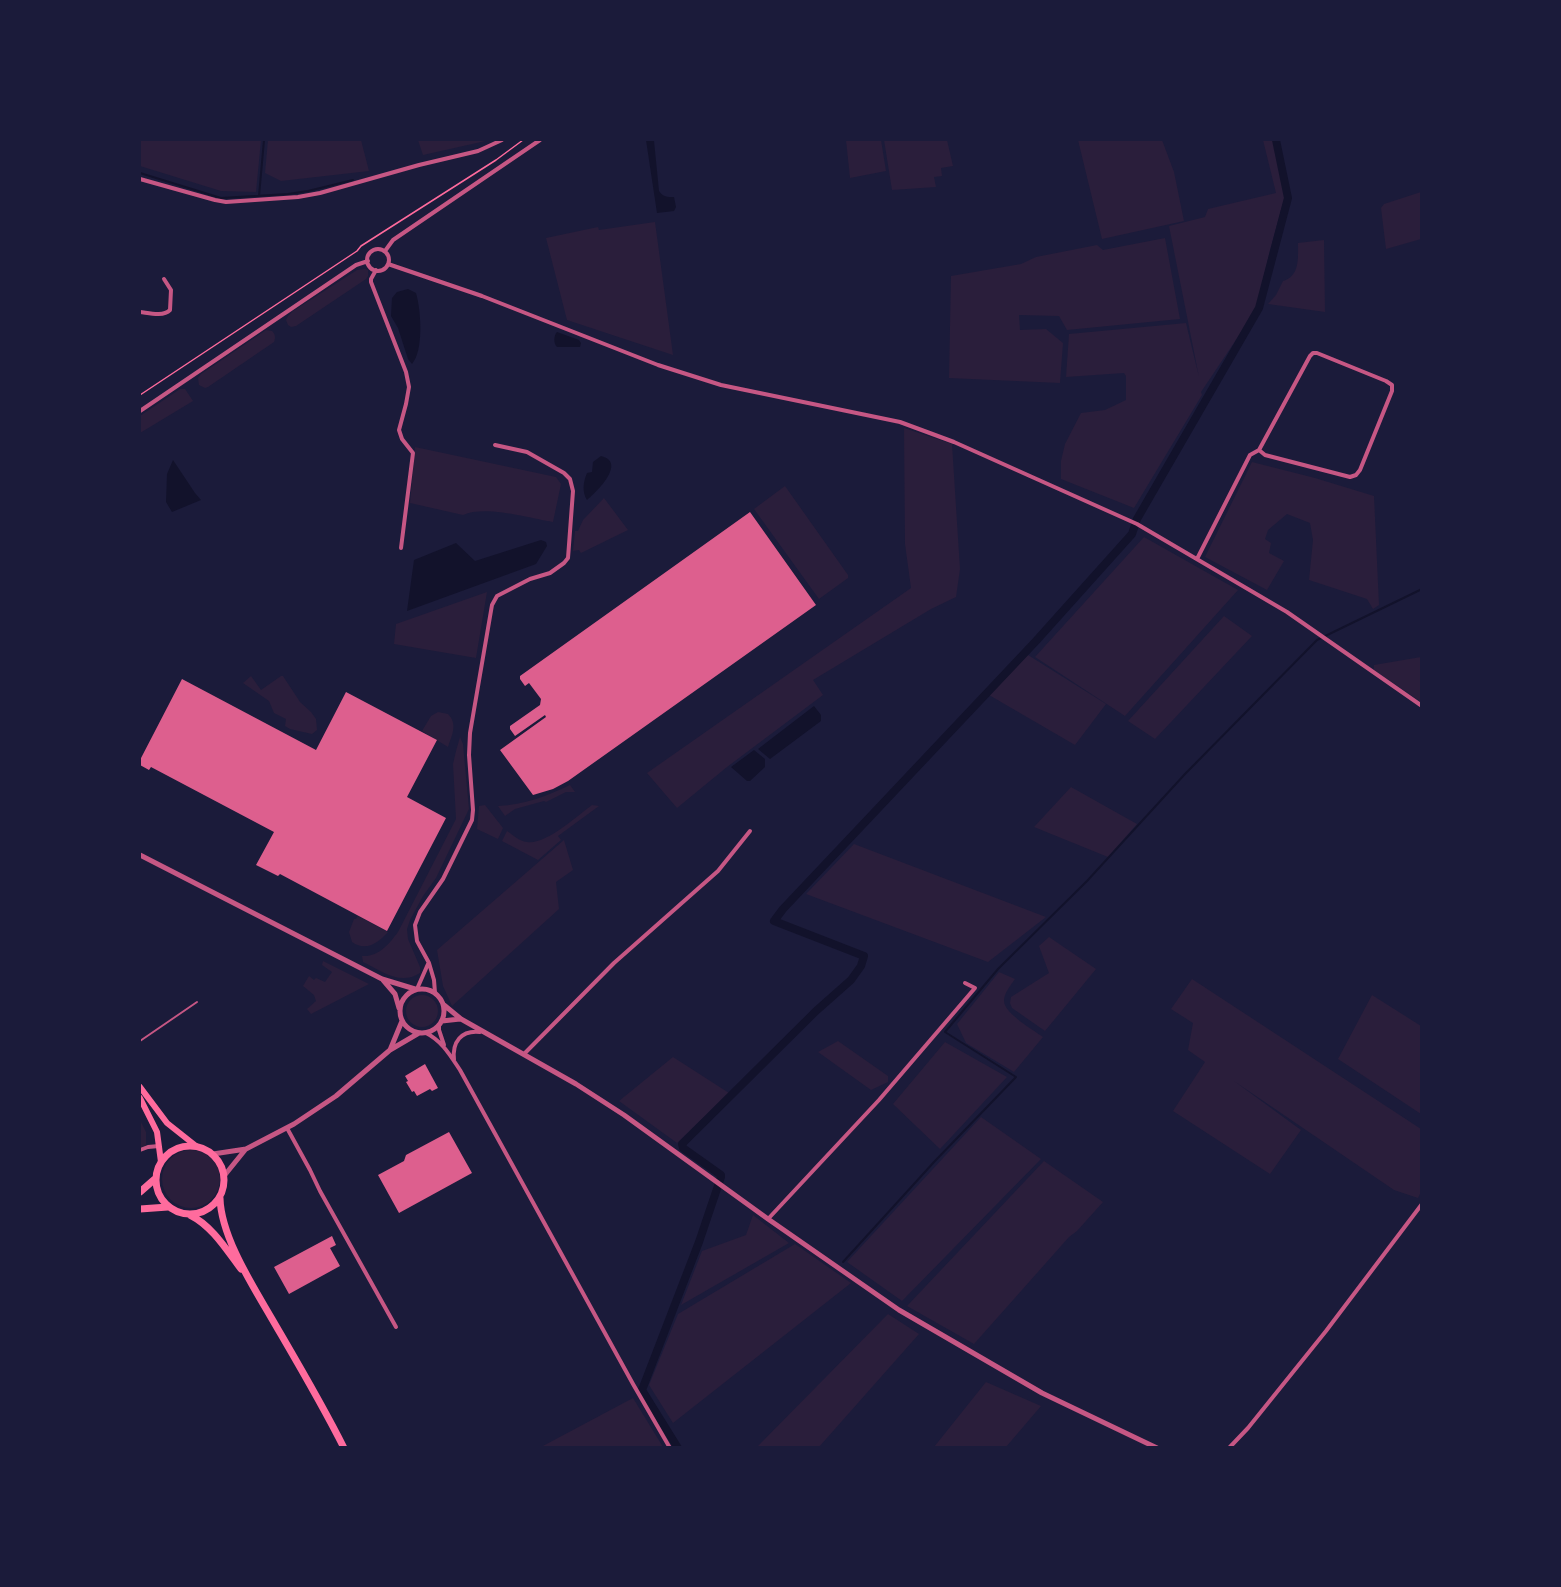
<!DOCTYPE html>
<style>
body{margin:0}
#map{position:relative;width:1561px;height:1587px;overflow:hidden;background:#1b1b3a;font-family:"Fira Sans Condensed",sans-serif}
canvas{display:block}
.frame{position:absolute;inset:0;border:141px solid #1b1b3a;pointer-events:none}
</style>
<div id="map">
<canvas width="1561" height="1587"></canvas>
<div class="frame"></div>
</div>
<script>
const c = document.querySelector('canvas').getContext('2d');
c.lineJoin = 'round';
function fill(path, color) {
  c.fillStyle = color;
  c.fill(path, 'evenodd');
}
function trace(path, color, width, dash) {
  c.strokeStyle = color;
  c.lineWidth = width;
  c.lineCap = dash ? 'butt' : 'round';
  c.setLineDash(dash || []);
  c.stroke(path);
}
fill(new Path2D(`
 M140,140H261L256,192L221,191L140,166Z
 M268,140H361L369,171L281,181L265,173Z
 M418,140H490L423,155Z
 M846,140H881L886,171L850,178Z
 M884,140H947L953,166L941,168L942,176L934,177L936,187L892,190Z
 M1078,140H1162L1174,172L1184,221L1102,239Z
 M1263,140H1274L1285,196L1270,250L1256,310L1201,392L1202,395L1134,508L1061,479V461L1065,444L1081,413L1105,410L1126,400V376L1124,373L1066,377L1069,334L1186,323L1199,377L1169,226L1205,217L1208,209L1276,193Z
 M1421,192V239L1386,249L1381,208L1384,204Z
 M655,222L673,355L567,320L546,238L598,227L599,230Z
 M1165,238L1180,319L1067,330L1059,316L1019,315L1020,330L1046,329L1063,343L1060,383L949,378L951,276L1021,264L1036,257L1097,245L1103,250Z
 M1324,240L1325,312L1268,304L1276,295L1283,281C1300,276 1298,258 1298,243Z
 M365,269L368,270V276L366,279L296,326L291,327L288,325L286,320L288,316L293,311L357,270Z
 M266,330L272,331C275,334 276,337 274,342L208,387L205,388L199,385L198,378L201,374Z
 M180,389H185L193,401L140,433V416Z
 M904,428L952,444L960,569L956,597L931,609L813,680L823,695L727,767L677,808L647,773L911,588L905,544Z
 M415,447L556,477L561,484L553,522C529,518 485,505 463,515L410,503Z
 M1252,462L1315,478L1374,496L1379,605L1373,609L1367,599L1309,580L1313,540L1310,523L1287,514L1268,530L1265,539L1271,543L1269,553L1284,561L1267,590L1205,557Z
 M785,486L848,575V578L819,599L754,509Z
 M604,498L628,530L581,553L579,550L573,551L575,531H578L583,520Z
 M1144,537L1238,590L1125,716L1035,657Z
 M487,592L476,658L394,644L396,624Z
 M1224,616L1252,636L1155,739L1128,721Z
 M1028,655L1106,704L1075,745L989,695Z
 M1421,657V702L1374,670V665Z
 M251,676L261,690L281,676H283L300,702L311,712L316,719L317,730L312,734L290,729L285,726L286,719L274,713L269,701L243,683Z
 M438,712L448,714C458,724 452,735 448,747L422,731L431,716Z
 M460,737L463,744L469,809L436,878L423,896L410,920L407,929L408,939L420,967V973C400,986 382,971 363,962L362,956C379,957 389,944 398,932L456,819L453,764L456,751Z
 M570,785L575,792H566L546,802L544,801L515,809L505,816L498,806C524,805 547,796 570,785Z
 M1071,787L1137,824L1108,857L1034,827Z
 M485,805L503,828L498,839L477,829L479,806Z
 M592,805L599,806L558,836L561,840L538,860L502,841L507,831C513,835 519,841 527,842C546,845 577,816 592,805Z
 M564,840L573,870L556,882L559,909L452,1006L443,986L437,950Z
 M854,844L1046,917L988,962L806,894Z
 M358,916L388,932C378,943 366,952 352,942L349,932L354,919H356Z
 M1049,937L1096,969L1045,1031L1012,1008L1010,1003L1011,997L1049,973L1039,946Z
 M323,961L369,984L311,1014L307,1009L316,1001L314,995L303,986L309,976L314,980L316,978L325,982L332,972L322,965Z
 M999,972L1015,979C1011,985 1004,993 1004,1001C1004,1013 1033,1030 1043,1037L1014,1072L966,1043L957,1024Z
 M1192,979L1421,1129V1192L1418,1198L1394,1190L1234,1081L1301,1130L1270,1174L1173,1111L1205,1062L1188,1050L1193,1023L1171,1009Z
 M406 1011a16 16 0 1 1 32 0a16 16 0 1 1-32 0Z
 M1372,995L1421,1026V1114L1338,1059Z
 M838,1041L888,1076V1082L871,1090L818,1052Z
 M945,1042L1007,1077L940,1149L893,1104Z
 M673,1057L729,1093L677,1143L619,1101Z
 M981,1117L1041,1159L902,1301L847,1262Z
 M140,1120L146,1132V1145L140,1148Z
 M162 1179a29 29 0 1 1 58 0a29 29 0 1 1-58 0Z
 M1044,1161L1103,1202L1077,1231L1069,1237L974,1344L907,1306Z
 M753,1215L789,1243L681,1305L702,1251L746,1235Z
 M795,1244L851,1283L673,1423L649,1385L678,1314Z
 M888,1314L919,1334L819,1447H757Z
 M986,1382L1041,1406L1006,1447H934Z
 M633,1398L663,1447H541Z`), '#2a1e3b');
fill(new Path2D(`
 M646,140H650L654,141L659,191C663,197 667,197 674,197L676,207L674,211L657,213Z
 M408,289L416,293C421,310 424,350 412,364L408,359L398,328L391,316L392,298L397,292Z
 M557,332L579,340L581,343L580,347H557C553,343 554,335 557,332Z
 M601,456C627,462 597,492 587,500C582,492 583,482 587,473L592,472L593,462Z
 M173,460L195,493L201,500L172,512L166,502L167,474Z
 M541,540L546,542L547,546L536,564L407,611L414,560L456,543L475,561Z
 M814,706L821,715V721L770,759L758,749Z
 M754,750L765,759V767L750,781H747L731,767Z`), '#12122b');
trace(new Path2D(`
 M140,173L221,198L288,194L308,191L353,180
 M259,196L264,140
 M843,1262L934,1162L1016,1077L945,1032L998,969L1087,881L1185,774L1317,640L1422,589`), '#12122b', 2);
trace(new Path2D(`
 M678,1448L642,1390L699,1242L721,1177V1175L683,1148L682,1144L816,1011L851,980L861,966L864,956L774,921L783,909L1036,641L1132,534L1137,519L1259,308L1288,198L1276,140`), '#12122b', 8);
fill(new Path2D(`
 M750,512L816,605L568,781L553,789L533,795L500,750L546,717L545,715L515,736L510,729V726L540,705L541,699L529,683L525,686L520,679V676Z
 M182,679L316,750L346,692L437,740L407,797L446,818L387,931L280,874L278,876L256,865L274,832L151,767L149,770L140,765V760Z
 M425,1064L438,1088L432,1091L430,1089L417,1096L414,1091L412,1092L406,1082L408,1081L405,1076Z
 M449,1132L472,1173L399,1213L378,1175L404,1161L406,1155Z
 M332,1236L336,1245L330,1248L340,1266L289,1294L274,1267Z`), '#dd5f8e');
trace(new Path2D(`
 M140,395L357,251L361,246L496,160L523,140`), '#ff6b9d', 1.5);
trace(new Path2D(`
 M140,1041L197,1002`), '#c65784', 2);
trace(new Path2D(`
 M140,179L215,200L226,202L298,197L320,193L419,165L478,151L502,140
 M367 260a11 11 0 1 1 22 0a11 11 0 1 1-22 0Z
 M385,251L393,240L540,140
 M388,264L482,296L658,365L721,385L900,422L954,442L1137,524L1287,612L1422,706
 M376,270L371,279V282L406,372L409,387L406,404L399,430L402,439L413,453L401,548
 M140,312C149,313 163,317 170,310L171,290L164,279
 M140,411L356,265L368,261
 M1197,559L1250,455L1259,450L1310,356L1313,353H1317L1386,381L1392,385V391L1360,470L1356,475L1350,477L1265,455L1259,450
 M417,989L428,964
 M435,993L434,980L429,963L417,941L415,925L420,912L443,879L472,820L473,810L469,755L470,733L492,605L497,596L530,579L550,573L564,563L568,558L573,491L570,479L564,473L527,452L495,445
 M439,1025V1030L444,1045
 M426,1033C442,1041 450,1055 460,1070L633,1384L670,1448
 M524,1054L614,963L718,871L750,831
 M454,1060C452,1042 461,1030 480,1032
 M287,1128L310,1170L320,1191L396,1327
 M140,1150L148,1147L159,1146
 M768,1219L879,1100L975,988L965,983
 M1229,1448L1248,1428L1326,1331L1422,1204`), '#c65784', 4);
trace(new Path2D(`
 M140,855L382,979L415,989
 M383,980L395,994L399,1008
 M400 1011a22 22 0 1 1 44 0a22 22 0 1 1-44 0Z
 M444,1005L461,1019L576,1084L624,1115L768,1219L899,1310L1042,1393L1157,1448
 M442,1021L460,1019
 M390,1050L402,1021
 M213,1154L246,1149L294,1124L336,1096L390,1050L419,1033
 M224,1176L245,1150`), '#c65784', 5);
trace(new Path2D(`
 M140,1087L167,1123L196,1146
 M140,1098L157,1132L161,1162`), '#ff6b9d', 6);
trace(new Path2D(`
 M156 1180a34 34 0 1 1 68 0a34 34 0 1 1-68 0Z
 M140,1192L156,1178
 M220,1198C221,1237 253,1286 272,1319C297,1362 322,1404 344,1448
 M140,1209L168,1207
 M190,1215C212,1226 226,1249 241,1269`), '#ff6b9d', 7);
</script>
